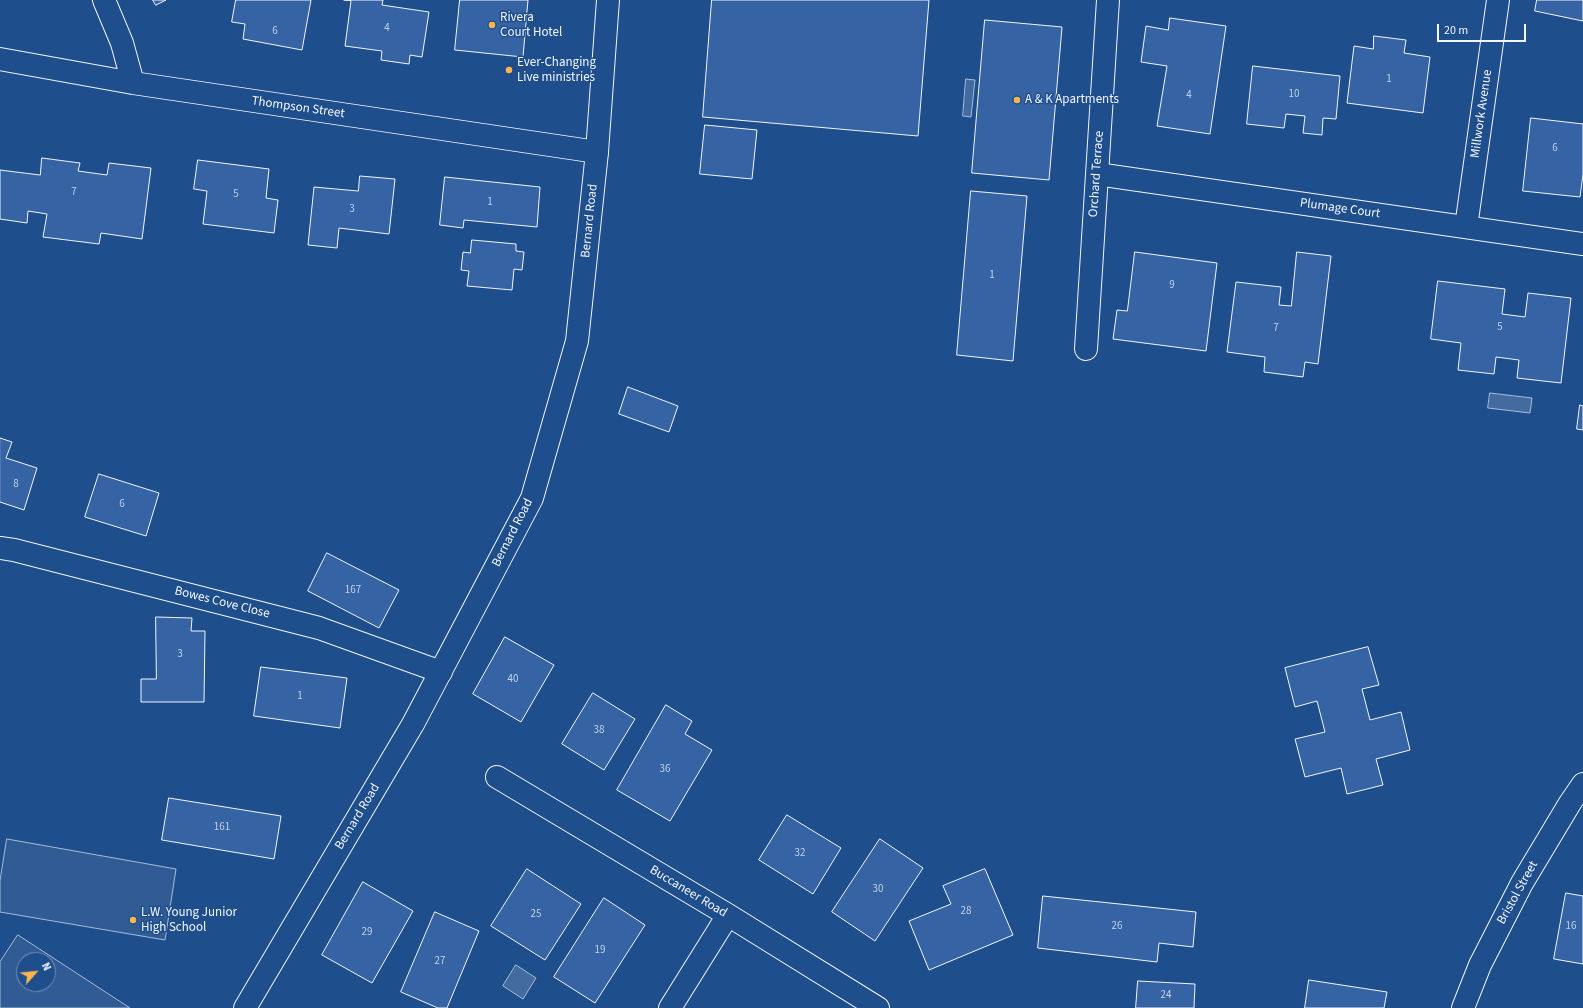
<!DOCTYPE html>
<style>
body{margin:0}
#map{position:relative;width:1583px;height:1008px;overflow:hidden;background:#1f4e8c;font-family:"Source Sans 3",sans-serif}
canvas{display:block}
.north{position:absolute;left:16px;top:952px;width:40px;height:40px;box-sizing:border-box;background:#1f4e8c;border:1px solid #7391ba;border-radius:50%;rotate:63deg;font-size:11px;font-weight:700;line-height:16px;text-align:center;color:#f2f6ff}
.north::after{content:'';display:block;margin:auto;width:14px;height:18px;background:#ffb74d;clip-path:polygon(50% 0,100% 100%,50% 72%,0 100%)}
.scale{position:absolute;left:1437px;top:24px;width:89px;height:18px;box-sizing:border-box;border:2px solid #f2f6ff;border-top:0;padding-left:5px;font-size:12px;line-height:14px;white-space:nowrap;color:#f2f6ff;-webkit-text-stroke:3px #1f4e8c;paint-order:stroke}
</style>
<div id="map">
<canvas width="1583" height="1008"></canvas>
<div class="north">N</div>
<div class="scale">20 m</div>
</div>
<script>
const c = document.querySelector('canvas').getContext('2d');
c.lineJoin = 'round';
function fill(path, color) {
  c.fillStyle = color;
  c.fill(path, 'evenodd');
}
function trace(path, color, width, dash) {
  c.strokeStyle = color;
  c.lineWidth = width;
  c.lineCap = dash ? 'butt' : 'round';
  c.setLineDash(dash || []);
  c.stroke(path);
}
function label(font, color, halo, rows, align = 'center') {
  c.font = font + ' "Source Sans 3",sans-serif';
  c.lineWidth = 3;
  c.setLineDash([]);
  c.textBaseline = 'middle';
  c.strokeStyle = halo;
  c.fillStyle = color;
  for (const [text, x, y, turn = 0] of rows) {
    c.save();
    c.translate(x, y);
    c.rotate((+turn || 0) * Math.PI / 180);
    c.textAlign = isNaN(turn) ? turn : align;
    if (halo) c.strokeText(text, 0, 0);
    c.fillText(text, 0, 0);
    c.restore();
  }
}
const built = new Path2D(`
 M7,839L176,869L165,940L0,912V881Z
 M18,935L130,1008H0V962ZM24,960H48V984H24Z`);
fill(built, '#305b95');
trace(built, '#a8bbd7', 1);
const water = new Path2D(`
 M966,79L975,80L971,117L963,116Z
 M1490,393L1532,398L1530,413L1488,408Z
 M516,965L536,978L523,999L503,986Z`);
fill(water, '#446ba0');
trace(water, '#a8bbd7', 1);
const building = new Path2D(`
 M153,0H166L156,5Z
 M236,0H311L302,50L243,39L245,24L232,22Z
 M344,0H383L382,5L429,12L422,57L410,55L409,64L381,60L382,51L345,46L351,1Z
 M460,0H528L523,57L455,50Z
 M712,0H929L918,136L703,117Z
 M1537,0H1583V21L1535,11Z
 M1170,18L1226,26L1210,134L1157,126L1167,66L1141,62L1146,26L1168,30Z
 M985,20L1062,27L1049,180L972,173Z
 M1374,36L1406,40L1404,53L1430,57L1423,113L1347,103L1354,46L1373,49Z
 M1253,66L1340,76L1336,119L1323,118L1322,135L1303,133L1305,116L1286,114L1284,128L1247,124Z
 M1531,118L1583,124V174L1580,197L1523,191Z
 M705,125L757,130L752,179L700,174Z
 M42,158L80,163L78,171L107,175L109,163L151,168L142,239L101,233L99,244L43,237L47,214L28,211L27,223L0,219V170L40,175Z
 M198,160L269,169L266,198L278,200L274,233L203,224L207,191L194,189Z
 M360,176L395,179L389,234L339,228L337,248L308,245L314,187L358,191Z
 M445,177L540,187L537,227L464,220L463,228L440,225Z
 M971,191L1027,196L1013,361L957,355Z
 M472,240L516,244V251L524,252L522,270L514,269L512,290L467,286L469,271L461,270L463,252L470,253Z
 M1135,252L1217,263L1206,351L1113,339L1117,310L1127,311Z
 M1297,252L1331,256L1318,364L1305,362L1303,377L1264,372L1265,357L1227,352L1236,282L1281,287L1279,305L1291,306Z
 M1438,281L1505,289L1502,314L1525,317L1528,293L1571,298L1561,383L1517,378L1519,360L1496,357L1494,374L1458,370L1461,343L1431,339Z
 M628,387L678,406L669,432L619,414Z
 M1580,405L1583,406V430L1577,429Z
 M0,438L12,442L6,458L37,468L24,510L0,502Z
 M99,474L159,493L146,536L85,517Z
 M327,553L399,590L379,628L308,591Z
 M156,617L192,618L191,631H205L204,702H141V679H156Z
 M505,637L554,665L521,722L473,694Z
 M1368,647L1379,685L1362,689L1370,720L1401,712L1410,750L1376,759L1383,785L1347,794L1341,768L1305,777L1295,739L1325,732L1317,701L1295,707L1285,668Z
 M261,667L347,678L340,728L254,716Z
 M593,693L635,719L604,770L562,744Z
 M666,705L692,721L685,734L712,750L670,821L617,790Z
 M169,798L281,816L274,859L162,840Z
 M787,815L841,848L813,894L759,860Z
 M880,839L923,868L875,941L832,912Z
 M527,869L581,904L545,960L491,926Z
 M985,869L1013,935L929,970L909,921L951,904L943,886Z
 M363,882L413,911L372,983L322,955Z
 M1566,893L1583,896V964L1554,959Z
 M1043,896L1196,912L1193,947L1159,943L1157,962L1038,948Z
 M604,898L645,925L595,1003L554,977Z
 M435,912L479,931L447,1008H438L401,992Z
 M1309,980L1387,992L1384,1008H1305Z
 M1138,981L1195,984L1194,1008H1136Z`);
fill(building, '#3563a3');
trace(building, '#f2f6ff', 1);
const street = new Path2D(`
 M104,0L122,43L133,83
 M0,59L133,83L597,152
 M1097,174L1583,244
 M1466,227L1498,0
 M1086,349L1108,0
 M0,548L14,550L319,628L441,672
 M497,777L728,915L878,1008
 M670,1008L728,915
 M1463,1008L1480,965L1522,883L1570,803L1583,784`);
const secondary = new Path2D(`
 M245,1008L413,724L532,498L577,341L597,152L608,0`);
trace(street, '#f2f6ff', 24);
trace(secondary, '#f2f6ff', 24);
trace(street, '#1f4e8c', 22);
trace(secondary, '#1f4e8c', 22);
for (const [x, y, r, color] of [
 [492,25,4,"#ffb74d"],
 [509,70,4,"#ffb74d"],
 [1017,100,4,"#ffb74d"],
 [133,920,4,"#ffb74d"]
]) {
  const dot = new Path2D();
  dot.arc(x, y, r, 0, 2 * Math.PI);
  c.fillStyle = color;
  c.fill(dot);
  trace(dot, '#1f4e8c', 1.5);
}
label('11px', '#c3d1e8', null, [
 ["4",387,29],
 ["6",275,32],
 ["1",1389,80],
 ["10",1294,95],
 ["4",1189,96],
 ["6",1555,149],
 ["7",74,193],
 ["5",236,195],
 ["1",490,203],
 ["3",352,210],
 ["1",992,276],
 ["9",1172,286],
 ["5",1500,328],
 ["7",1276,329],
 ["8",16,485],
 ["6",122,505],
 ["167",353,591],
 ["3",180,655],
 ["40",513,680],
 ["1",300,697],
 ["38",599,731],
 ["36",665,770],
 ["161",222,828],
 ["32",800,854],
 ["30",878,890],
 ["28",966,912],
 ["25",536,915],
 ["26",1117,927],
 ["16",1571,927],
 ["29",367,933],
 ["19",600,951],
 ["27",440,962],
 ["24",1166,996]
]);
label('13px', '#f2f6ff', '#1f4e8c', [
 ["Rivera",500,18],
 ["Court Hotel",500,33],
 ["Ever-Changing",517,63],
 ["Live ministries",517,78],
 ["A & K Apartments",1025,100],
 ["L.W. Young Junior",141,913],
 ["High School",141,928]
], 'left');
label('13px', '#f2f6ff', '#1f4e8c', [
 ["Thompson Street",298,108,8],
 ["Millwork Avenue",1482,114,-82],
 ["Orchard Terrace",1097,174,-86],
 ["Plumage Court",1340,209,8],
 ["Bernard Road",590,221,-84],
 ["Bernard Road",513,533,-63],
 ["Bowes Cove Close",222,603,14],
 ["Bernard Road",358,817,-59],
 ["Buccaneer Road",688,892,31],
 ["Bristol Street",1518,893,-61]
]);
</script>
